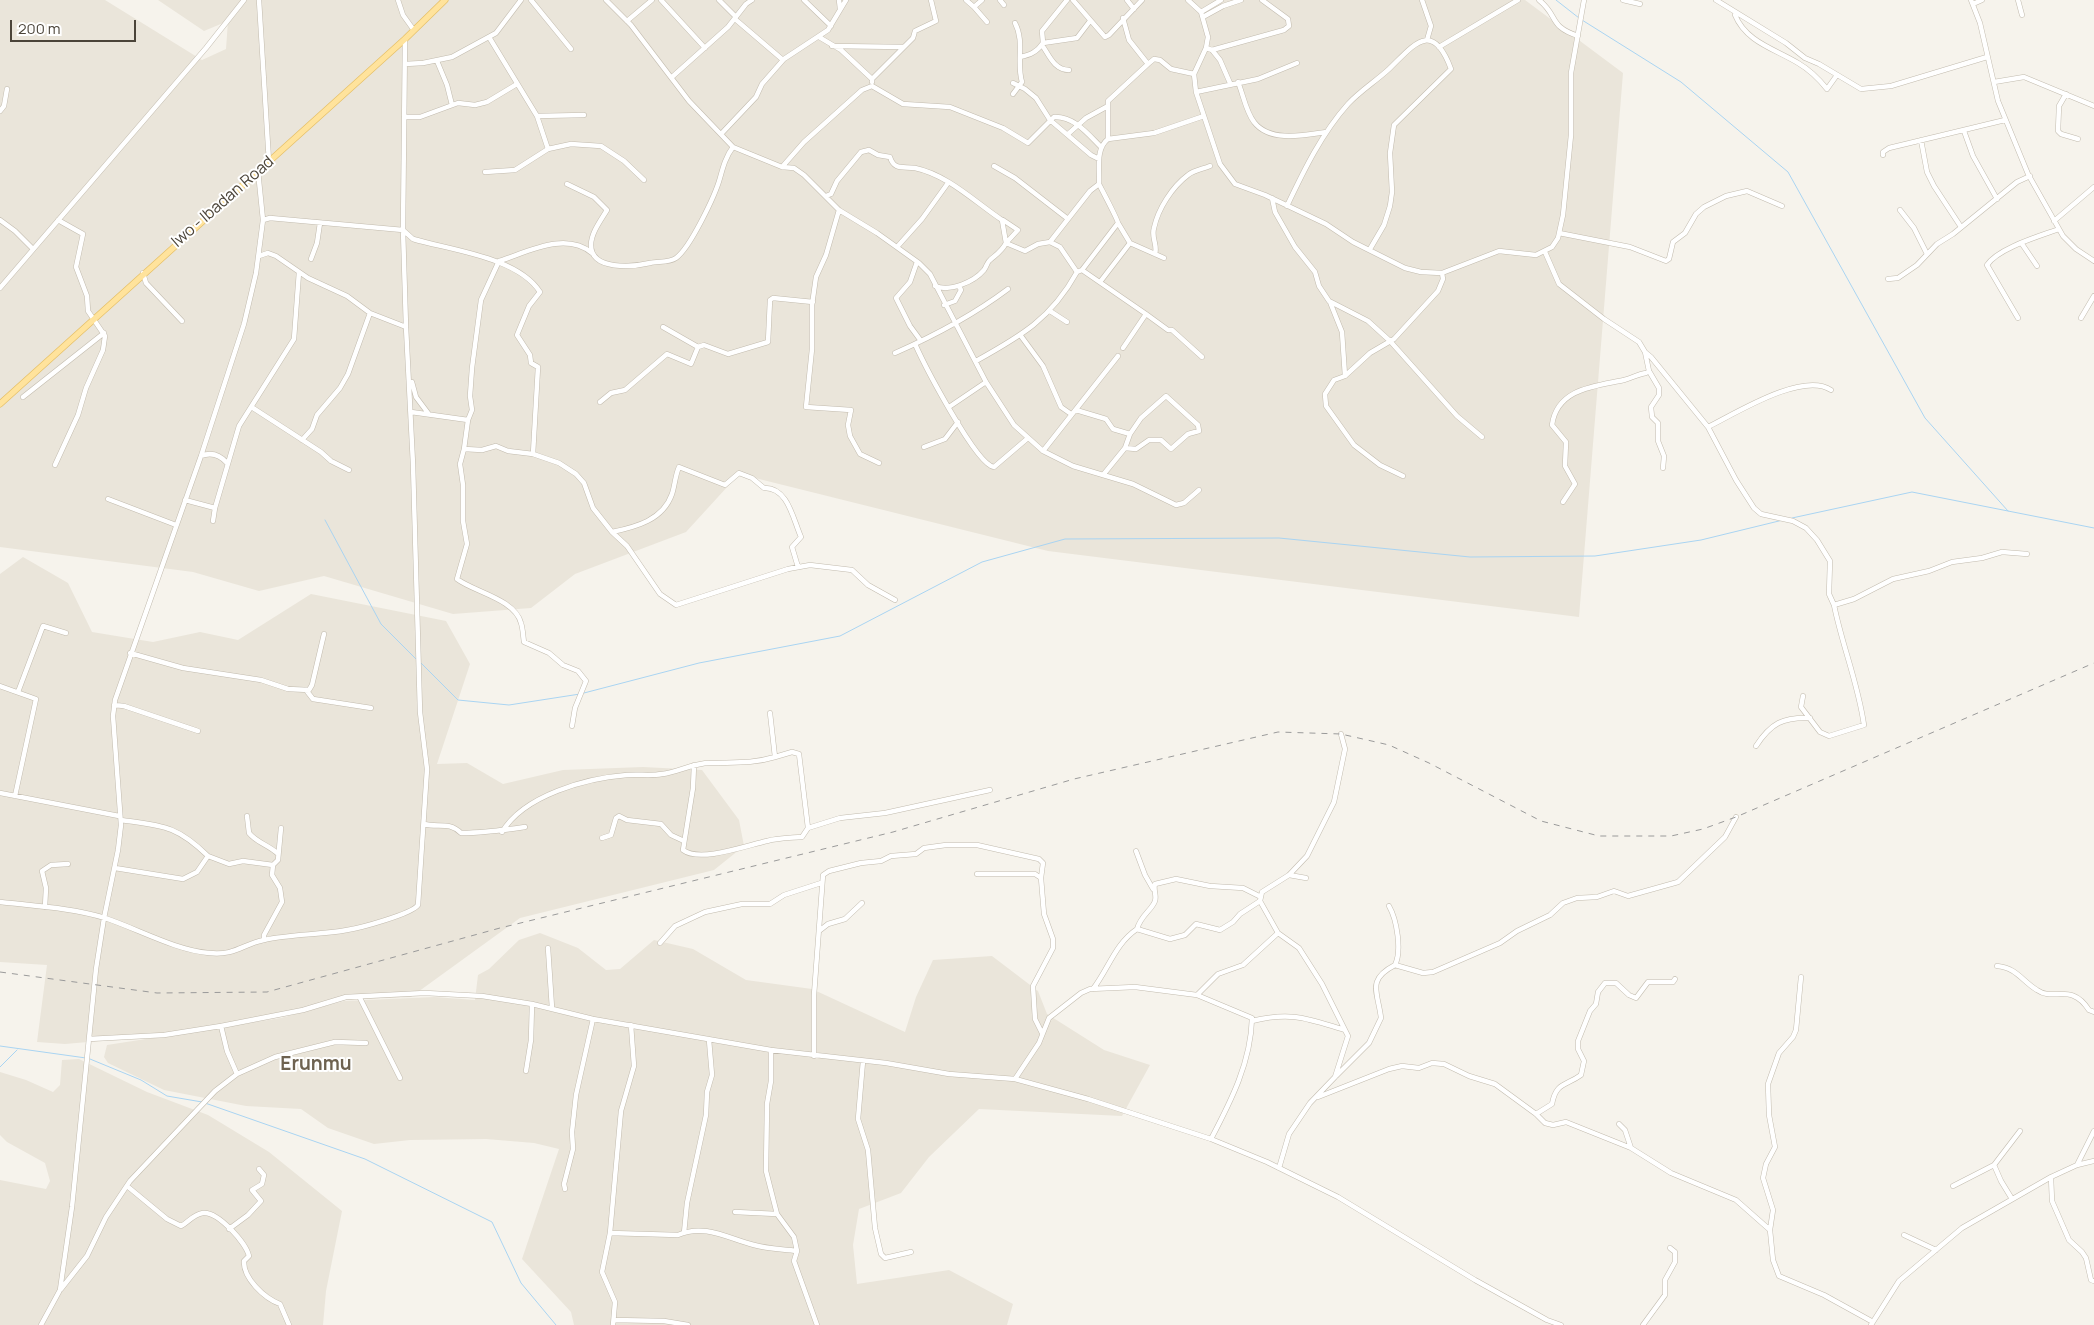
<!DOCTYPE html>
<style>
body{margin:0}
#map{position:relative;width:2094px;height:1325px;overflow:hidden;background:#f6f3ec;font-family:Manrope,sans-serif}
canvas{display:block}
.scale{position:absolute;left:10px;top:20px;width:126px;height:22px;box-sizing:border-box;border:2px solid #4b4439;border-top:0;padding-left:6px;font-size:15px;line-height:18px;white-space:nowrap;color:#4b4439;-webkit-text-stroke:4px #fff;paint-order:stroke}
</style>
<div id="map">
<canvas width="2094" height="1325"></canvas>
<div class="scale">200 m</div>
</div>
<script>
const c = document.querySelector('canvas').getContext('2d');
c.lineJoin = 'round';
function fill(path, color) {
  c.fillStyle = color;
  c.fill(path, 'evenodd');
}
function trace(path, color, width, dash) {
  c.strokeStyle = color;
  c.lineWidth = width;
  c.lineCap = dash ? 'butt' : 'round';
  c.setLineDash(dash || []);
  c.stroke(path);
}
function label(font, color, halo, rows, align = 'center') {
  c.font = font + ' Manrope,sans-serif';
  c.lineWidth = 4;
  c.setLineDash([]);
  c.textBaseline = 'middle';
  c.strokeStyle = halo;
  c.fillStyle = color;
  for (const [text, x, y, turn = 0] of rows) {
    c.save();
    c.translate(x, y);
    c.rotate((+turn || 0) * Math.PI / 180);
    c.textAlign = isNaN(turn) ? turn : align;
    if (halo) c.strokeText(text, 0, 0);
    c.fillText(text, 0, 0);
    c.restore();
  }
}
fill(new Path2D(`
 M0,0H105L202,60L226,49L228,21L204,31L158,0H1525L1623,73L1579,617L1048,551L739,474L686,532L575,574L531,608L453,614L324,576L259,591L193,572L0,547Z
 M23,557L68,583L92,632L153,642L200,632L238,640L311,594L446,621L470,664L437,764L467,763L503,784L563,770L643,767L702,770L739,820L744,846L714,870L520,918L411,997L345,1000L280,1017L145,1037L65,1044L37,1042L47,965L0,962V574Z
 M540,933L578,948L606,970L620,969L654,940L693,949L746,980L812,989L905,1032L916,997L933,960L992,956L1038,991L1047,1014L1104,1050L1150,1065L1122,1116L979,1109L929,1157L901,1193L859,1209L853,1245L857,1284L949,1270L1013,1304L1007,1325H574L571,1312L522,1259L559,1149L534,1143L486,1139L410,1140L374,1144L328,1128L301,1109L246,1106L164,1090L108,1063L104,1057L107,1045L281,1018L344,1001L434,997L475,1000L478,975L489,969L519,940Z
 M79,1059L147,1092L208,1115L269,1152L342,1211L326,1291L323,1325H0V1180L46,1189L50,1181L45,1163L7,1142L0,1135V1072L26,1080L53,1092L60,1085L62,1060Z`), '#eae5da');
trace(new Path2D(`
 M1556,0L1579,18
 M1582,20L1681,82L1788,172L1925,418L2008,511L2094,528
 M1792,518L1912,492L2008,511
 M325,520L381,624L417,660
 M420,662L458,700L509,705L580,694
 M584,693L699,663L840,636L982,562L1065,539L1279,538L1470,557L1595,556L1701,540L1783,520
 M0,1046L86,1058
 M90,1059L141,1080L167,1096L202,1102
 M0,1067L17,1050
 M205,1103L365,1159L492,1222L521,1283L556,1325`), '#a9d4f2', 1);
const minor = new Path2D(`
 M259,0L269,162
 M398,0L403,15L413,29
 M531,0L571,49
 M606,0L631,25L689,101L733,147L782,167L794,168L804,175L839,210L877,233L919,263L930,274L986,382L1014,425L1043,451L1073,466L1133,484L1176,505L1184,503L1199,490
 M661,0L705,48
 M719,0L736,17
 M804,0L831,26
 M839,0L840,9
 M966,0L974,7L982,0
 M1000,0L1004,5
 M1073,0L1105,37L1109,35L1142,0
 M1127,0L1134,9
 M1188,0L1201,12L1208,37L1206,48L1194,74L1196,92L1220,164L1235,184L1265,195L1326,224L1353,242L1405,268L1421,272L1442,273L1499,251L1536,255L1552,247L1558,238L1563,215L1571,135V73L1584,0
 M1422,0L1431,26L1427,40
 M1539,0C1559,16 1548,26 1578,36
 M1623,0L1640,4
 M1716,0L1786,43L1805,58L1819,64L1861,89L1891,86L1987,57
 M1971,0L1980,23L1998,101L2028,174L2063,236L2076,249L2094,261
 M2018,0L2022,15
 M1973,4L1982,0
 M974,7L987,22
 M1201,12L1221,0
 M1735,15C1746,42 1775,49 1798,63C1810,70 1819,79 1827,89L1837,75
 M1203,17L1223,6L1241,0
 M1123,18L1129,40L1148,64
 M735,19L783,60
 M627,21L652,0
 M489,37L537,116L548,149
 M819,37L841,50L872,79V82
 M1043,43L1077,38L1090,21
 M1042,45C1049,55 1054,70 1069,70
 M832,46L903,47
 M1439,47L1518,0
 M1206,48L1212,50L1284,30L1289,26L1288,19L1262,0
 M1212,50L1220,60L1230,83
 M1020,57C1030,55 1037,52 1043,43L1042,31L1067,0
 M437,61L447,85L452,105
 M405,64L423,63L452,57L496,33L521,0
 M672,77L728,27L746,4L752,0
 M872,79L913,38L915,31L936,21L931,0
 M1238,82C1243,94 1246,112 1254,122C1270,143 1305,135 1326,132
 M1994,82L2024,77L2094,106
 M1013,83L1025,89L1036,98L1050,120L1091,155L1099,159
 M1196,92L1258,79L1297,63
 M1013,94L1022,82C1016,62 1025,42 1015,23
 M2066,94L2059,106L2058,131L2061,134L2078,139
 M0,111L4,106L7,89
 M537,116L584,115
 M404,117H420L458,103L475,105L487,102L517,84
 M1964,131L1973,156L1997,199
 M722,133L756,97L762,84L784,59L828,30L846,0
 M1068,134L1086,118L1108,106
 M1108,139V101L1148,64L1154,59L1160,60L1171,69L1194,74
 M1921,140L1927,172L1934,186L1961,227
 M1883,155V152L1889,148L2005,120
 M994,166L1015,178L1068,219
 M782,167L804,142L862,90L872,86L903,104L950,107L1003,128L1028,143L1054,117C1074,116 1088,134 1101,147
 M485,172L515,170L548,149L571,144L601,146L624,161L644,180
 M567,184L594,197L607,210C601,220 591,233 591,245C591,271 633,267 650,263C658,261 669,263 676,258C690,248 715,196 720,178C723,167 726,156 733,147
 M826,196L831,194L837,181L861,152L869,150L878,155L890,157C894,171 904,166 915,168C948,175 975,202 1002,220L1006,243
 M1272,198L1275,212L1295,247L1315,272L1319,286L1329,301L1368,321L1390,341L1457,416L1482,437
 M1287,206C1304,170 1322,133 1348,104C1360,91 1376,81 1389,69C1413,46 1432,18 1451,69L1394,125L1390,153L1392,192L1390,206L1384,225L1370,249
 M839,210L826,255L816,277L812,305V349L806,407L851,410L848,425L850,436L860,454L879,463
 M1900,210L1914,228L1927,254
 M0,220L15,231L33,249
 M263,220L270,218L403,230L413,239C450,250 518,257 540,292L529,306L517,335L530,355L531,363L538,367L533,454
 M1003,220L1018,230L1006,243
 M2054,221L2094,187
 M1559,233L1630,247L1666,261L1669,259L1673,242L1685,233L1696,214L1704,207L1726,196L1747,191L1782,206
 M1050,242L1060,247L1077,272
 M1130,243L1164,258
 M2022,244L2037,266
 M897,247L922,219L948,183
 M1545,252L1559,284L1604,319L1639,342L1645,352L1651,357L1708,427L1736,480L1754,508L1761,514L1793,521L1806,528L1817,540L1830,561L1829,594L1834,605L1854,599L1893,579L1929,571L1952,562L1982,558L2002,552L2027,554
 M1155,254C1158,245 1151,238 1154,228C1158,209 1172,187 1188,175C1194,170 1203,169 1210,166
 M259,256L268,253L276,256L308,278L347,296L370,313L406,327
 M311,259L317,243L320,223
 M917,262L910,282L896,298L910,326L921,341
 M1082,270L1146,314
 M143,273L146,283L182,321
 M1888,279L1898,278L1917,265L1937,244L1953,234L2017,182L2030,176
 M1100,282L1130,243L1118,223
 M935,286C950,292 974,282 984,270C987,266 987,262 990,260C997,254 1002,251 1006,243L1025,251L1038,244L1050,242L1090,191L1099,184C1100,170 1095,149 1108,139L1154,133L1204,116
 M0,288L206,48L244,0
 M1330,302L1342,332L1345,376
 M944,305L955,301L961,290L959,286
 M1050,311L1067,322
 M2018,318L1987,265C1998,248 2040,236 2059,229
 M2081,318L2094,296
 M663,327L698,347L704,345L728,354L768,342L770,300L773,298L813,302
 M1021,336L1043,366L1061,407L1071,414
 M915,344C924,364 976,465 994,467L1028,438
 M1123,348L1146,314L1168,330H1172L1202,357
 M895,353C936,335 972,316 1008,289
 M976,361C1021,336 1051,319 1077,272L1082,270L1118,223C1118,220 1102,190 1099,184
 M1649,371L1659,388V395L1651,407L1652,417L1658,423V441L1664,456L1663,468
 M412,382L416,397L428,413
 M23,397L104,333
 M600,402L611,393L625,390L667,354L691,364L698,347
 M949,407L986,382
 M253,408L321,452L331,461L349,470
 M1076,410L1106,419L1113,429L1130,434L1141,418L1166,396L1198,425L1199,431L1188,434L1171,449L1161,440H1149L1136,449L1125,448
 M411,412L468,420L464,449L482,450L496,446L508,451L533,454L559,463L576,474L584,483L593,508L612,532C636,527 663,520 672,494C675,485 675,476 679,467L725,485L739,473L752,478L764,488C788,487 793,519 801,537L792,547L798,567
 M468,420L472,410L470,396L472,368L481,300L499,261C528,252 565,231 592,253
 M1708,427C1736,413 1803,371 1831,390
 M302,440L312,429L317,415L340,388L348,374L370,313
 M924,447L945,439L958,422
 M464,449L460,464L463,485V521L467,544L457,579C474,592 515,599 521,623C523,629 523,636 524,642L549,653L563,665L578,671L586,681L575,708L572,726
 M1043,451L1118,356
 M201,456C211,452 220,455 227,463
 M55,465L78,415L86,388L103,350L105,336L88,311L87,296L76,267L83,234L58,220
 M1103,475L1125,448L1130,434
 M1403,476L1380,465L1354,445L1326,406L1325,394L1334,380L1345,376L1370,353L1394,339L1438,291L1443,279L1442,273
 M108,499L176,525
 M185,500L215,508L213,521
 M1563,502L1575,484L1565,466L1566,442L1552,425C1557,388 1596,386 1624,380C1632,378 1638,374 1646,373L1649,371L1645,352
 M215,508L239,426L294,339L299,272
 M612,532L627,546L660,594L676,605L788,569L810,565L852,570L868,585L895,600
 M130,653L183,668L261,680L288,689L309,690L312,685L324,634
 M0,686L36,699L15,796
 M306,690L313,699L371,708
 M18,692L43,626L66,633
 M1803,696L1801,707L1820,732L1829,736L1864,725C1858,683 1842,645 1834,605
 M114,705L124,706L198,731
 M1341,734L1345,749L1334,802L1307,856L1289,875L1262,892L1260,901L1278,933L1299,948L1322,984L1345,1030
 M1756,746C1771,723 1783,717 1810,718
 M775,757L792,752L799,754L808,828
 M694,765L693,788L683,850C700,863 748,845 767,841C778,838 790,838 802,837L808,828L840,818L885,813L990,790
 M0,793L119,816
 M247,816L249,833C257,843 269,845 278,854
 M121,820C163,826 176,825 208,856
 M424,824C438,828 449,821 461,833C483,833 504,830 525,827
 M502,832C524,795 587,778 627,775C639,774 651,776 662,774C678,772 693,763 710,763C733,762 752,764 775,757L770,713
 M602,838L611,835L616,818L619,816L627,820L661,824L671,835L684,841
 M1136,851L1145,875L1153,889
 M115,868L183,879L197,872L208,856L229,864L243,861L273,865L278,860L281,828
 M977,874H1035L1041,878L1044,914L1053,939V948L1033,986L1035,1019L1042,1033
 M1289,875L1306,878
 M0,902C35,906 72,908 105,918C138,929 175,950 209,953C235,956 243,944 264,940C291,934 320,935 347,930C360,928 412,914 418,905L427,769L420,712L413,464L406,327L403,230L405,39
 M45,907L46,888L42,871L51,865L68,864
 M1137,929L1170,939L1185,935L1196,924L1220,930L1233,922L1240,914L1260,901
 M819,931L828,924L845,919L862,903
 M264,940V935L282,902L280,888L272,875L273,865
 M660,943L675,926L705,912L742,904H770L784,895L821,883
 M548,948L552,1008
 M1395,965L1423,973L1433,972L1500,943L1517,931L1550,915L1563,903L1577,898L1597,897L1614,891L1628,896L1678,882L1725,837L1736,817
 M1997,966C2017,968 2021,980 2037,990C2054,1002 2071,982 2089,1010L2094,1012
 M1801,977L1796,1030L1793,1037L1779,1053L1768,1084L1769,1115L1775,1147L1766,1164L1763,1178L1773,1210L1770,1230L1773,1260L1779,1276L1824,1295L1873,1322
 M1093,989C1109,968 1115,944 1137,929C1141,915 1152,910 1155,901C1157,895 1153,890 1155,884L1176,879L1210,886L1243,888L1259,896
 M1197,995L1252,1018C1251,1062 1231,1101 1211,1139
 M360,998L400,1078
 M1252,1021C1292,1011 1308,1019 1345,1030L1348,1036L1335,1077L1310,1103L1289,1134L1279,1168
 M221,1026L227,1051L237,1074
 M89,1039L164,1035L221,1026L303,1010L346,997L425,993L482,996L532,1004L593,1019L771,1050L886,1063L949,1074L1015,1079L1088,1099L1211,1139L1267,1162L1338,1197L1475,1280L1547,1320L1561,1325
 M771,1050V1081L767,1104L766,1171L777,1214L794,1237L797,1251L794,1261L817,1325
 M814,1056V995L823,875L829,871L861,863L881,861L891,856L916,854L924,848L946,845H977L1039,859L1043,863L1041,878
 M863,1061L858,1119L868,1150L875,1228L881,1254L885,1258L911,1252
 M526,1071L531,1040L532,1004
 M1336,1076L1369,1043L1381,1018C1378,992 1366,980 1395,965C1402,951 1397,920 1389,906
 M1015,1079L1039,1043L1049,1018L1081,993L1090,989L1135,987L1197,995L1218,974L1243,965L1278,933
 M1318,1097L1389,1069L1402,1066L1419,1068L1432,1063L1444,1064L1469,1076L1495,1084L1536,1114L1545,1123L1553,1125L1566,1122L1631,1148L1625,1130L1619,1124
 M1536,1114L1552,1104C1556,1082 1566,1086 1581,1075L1584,1061L1578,1049V1041L1590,1011L1596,1004L1598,992L1605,983H1616L1629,995L1636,998L1648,982H1673L1675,979
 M1631,1148L1671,1173L1736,1200L1770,1230
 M2077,1165L2094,1131
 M2051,1177L2052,1201L2069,1240L2082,1252L2086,1258L2091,1280L2094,1281
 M127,1186L167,1219L181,1226C189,1222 192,1215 203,1213C218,1211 246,1243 249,1256L244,1261C243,1278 264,1298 280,1304L289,1325
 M1953,1186L1994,1165
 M565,1189L564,1184L573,1149L572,1132L576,1095L593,1019
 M2012,1199L2001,1181L1994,1165L2020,1131
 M735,1212L777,1214
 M229,1229L248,1215L261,1201L252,1190L262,1184L264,1175L259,1169
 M610,1233L678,1235C705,1223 729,1239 754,1245C768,1249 783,1249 797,1251
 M684,1233L687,1203L706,1115L707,1092L712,1075L709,1040
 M1904,1235L1936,1250
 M61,1289L87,1256L106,1217L130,1181L215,1091L237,1074L275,1057L335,1042L366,1043
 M614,1320L664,1321L688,1325
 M41,1325L60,1290L72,1207L96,969L104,918L118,850L121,825L113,716L115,700L201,456L244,324L256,273L263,220L258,171
 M613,1325L615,1302L602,1272L610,1233L621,1111L634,1066L631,1025
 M1643,1325L1665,1295V1280L1675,1262V1252L1670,1248
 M1871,1325L1899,1281L1962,1228L2051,1177L2077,1165L2094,1161`);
const major = new Path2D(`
 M0,404L405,39L445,0`);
trace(minor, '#c2bbae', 5.5);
trace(major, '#e6c16a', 7);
trace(minor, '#fff', 4.5);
trace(major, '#ffe39c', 5.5);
trace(new Path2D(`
 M0,972L157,993L267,992L500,928L893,832L1074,779L1278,732L1341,734L1389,745L1429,763L1541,821L1599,836H1671L1703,829L1736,817L2094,663`), '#9a9a9a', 1, [6, 6]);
label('16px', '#4b4439', '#fff', [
 ["Iwo - Ibadan Road",223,202,-41]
]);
label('bold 19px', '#6e6250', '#fff', [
 ["Erunmu",316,1065]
]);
</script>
